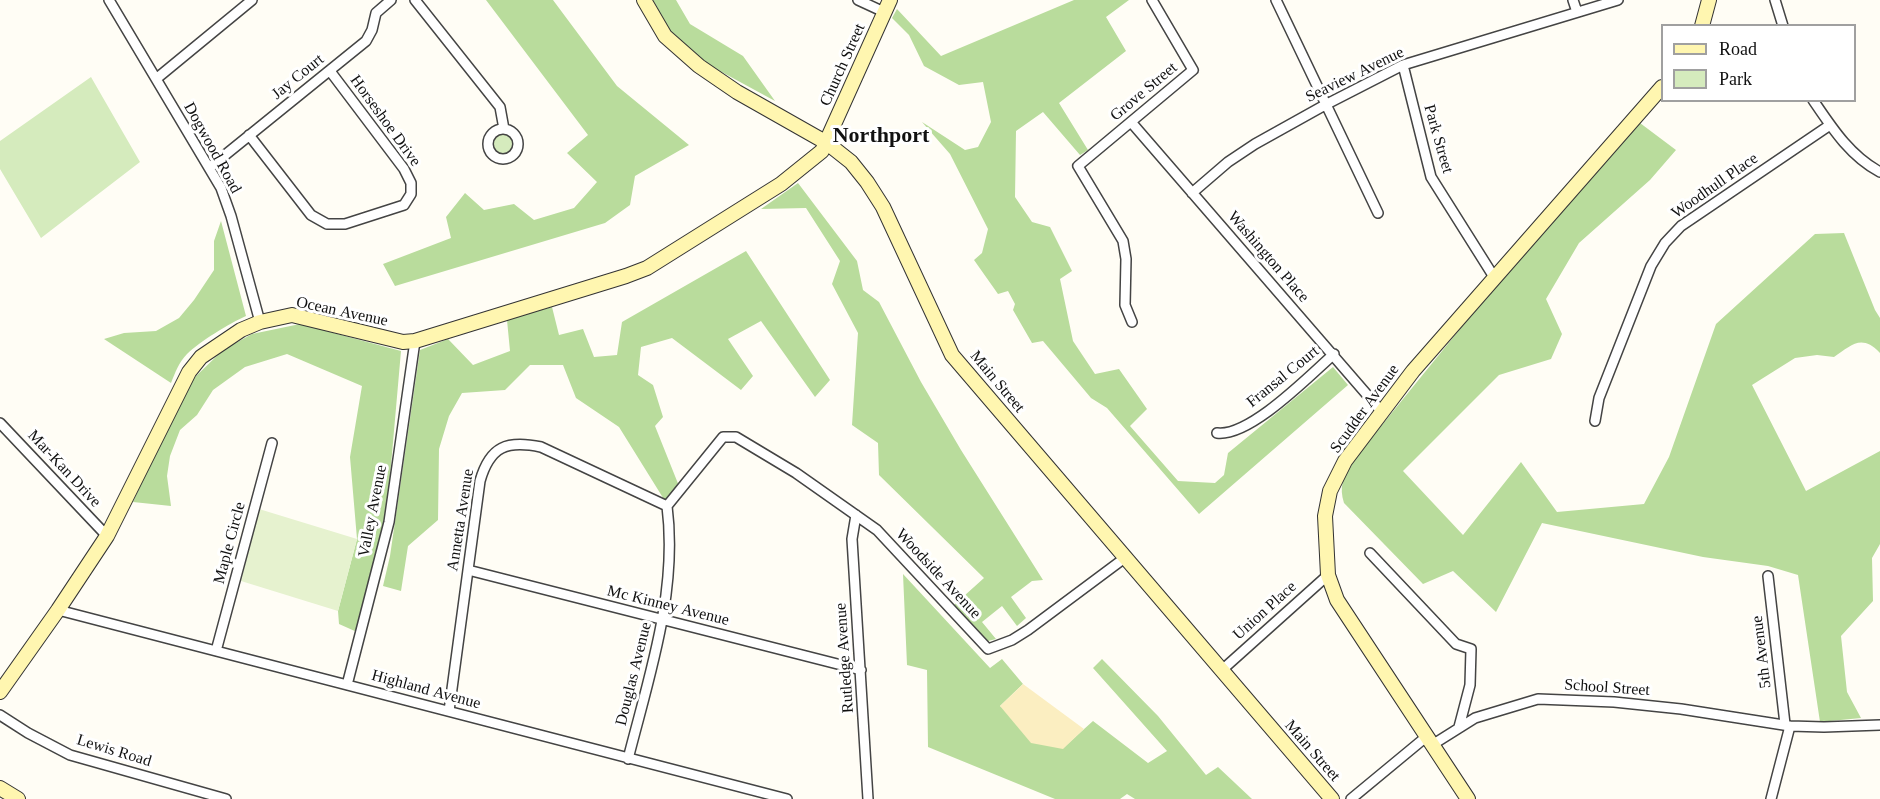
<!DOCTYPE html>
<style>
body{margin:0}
#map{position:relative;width:1880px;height:799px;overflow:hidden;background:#fffdf5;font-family:"Times New Roman",serif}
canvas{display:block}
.legend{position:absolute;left:1661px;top:24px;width:195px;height:78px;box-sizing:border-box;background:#fff;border:2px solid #a0a0a0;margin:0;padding:8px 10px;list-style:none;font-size:18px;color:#111}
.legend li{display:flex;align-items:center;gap:12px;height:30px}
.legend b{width:30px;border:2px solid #a0a0a0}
</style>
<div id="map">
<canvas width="1880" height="799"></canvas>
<ul class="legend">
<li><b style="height:8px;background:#fff6b0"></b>Road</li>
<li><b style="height:16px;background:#d5ebbd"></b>Park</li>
</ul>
</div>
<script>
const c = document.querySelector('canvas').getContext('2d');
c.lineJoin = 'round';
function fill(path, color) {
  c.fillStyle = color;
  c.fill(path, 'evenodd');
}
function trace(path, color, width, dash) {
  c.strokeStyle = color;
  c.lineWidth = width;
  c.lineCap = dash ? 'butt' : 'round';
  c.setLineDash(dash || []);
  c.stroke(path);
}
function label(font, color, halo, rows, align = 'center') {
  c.font = font + ' "Times New Roman",serif';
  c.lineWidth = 6;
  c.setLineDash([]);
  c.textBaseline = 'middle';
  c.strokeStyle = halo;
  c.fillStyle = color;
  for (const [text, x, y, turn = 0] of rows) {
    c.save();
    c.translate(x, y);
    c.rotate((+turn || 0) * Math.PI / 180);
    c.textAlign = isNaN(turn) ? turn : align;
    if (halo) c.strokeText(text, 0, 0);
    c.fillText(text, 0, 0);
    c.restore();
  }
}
fill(new Path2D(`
 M91,77L140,162L41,238L0,169V141Z
 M490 143a13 13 0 1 1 26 0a13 13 0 1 1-26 0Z`), '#d5ebbd');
fill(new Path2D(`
 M486,0H553L617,86L689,145L635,176L630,205L605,223L395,286L383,264L451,238L446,217L465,193L484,210L514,204L534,220L574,208L597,182L567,153L588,135Z
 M653,0H676L690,24L743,56L775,101L707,64L671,32Z
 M1074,0H1129L1106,17L1126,51L1059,103L1088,150L1080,155L1043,112L1016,131L1015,197L1032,222L1050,227L1072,271L1060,279L1073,341L1095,374L1119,369L1147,409L1130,426L1178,481L1215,483L1224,475L1228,453L1333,367L1348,385L1199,514L1107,408L1091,398L1043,341L1032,343L1013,310L1015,304L1008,291L998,294L974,260L982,253L988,229L950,154L922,122L965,150L978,147L991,122L983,82L959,85L924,66L909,35L892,18L897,9L941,56Z
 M1640,123L1676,150L1650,180L1579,243L1546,299L1562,334L1551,359L1499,375L1403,471L1463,535L1521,462L1557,512L1644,504L1669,457L1716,324L1815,234L1844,233L1875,310L1880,318V353C1861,333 1851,346 1834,357L1817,355L1795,358L1752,385L1806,491L1880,451V544L1872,558L1873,601L1841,636L1847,692L1861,718L1820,722L1798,575L1768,566L1703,557L1542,523L1496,612L1453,571L1423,584L1344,503C1339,487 1343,478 1351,463L1499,281Z
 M798,183L857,261L863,290L879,302L921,382L961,450L1043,580L1032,581L1011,597L1026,618L1017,626L1002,606L982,622L996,639L988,641L954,605L984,578L879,475L878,443L852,425L858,333L832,284L840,261L806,208L761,209Z
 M221,221L246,316C230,323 199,342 187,354C179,362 175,373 171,383L104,339L124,333L156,331L179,318L194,300L214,270V241Z
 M746,251L830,380L815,397L761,321L728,339L753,376L741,390L672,338L641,347L638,375L653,385L663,417L655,426L679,486L665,501L619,427L576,398L563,365H530L505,390L462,393L449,416L439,449L438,520L408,546L401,591L383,586L390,556L420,350L448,339L473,365L510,351L507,320L552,307L559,335L583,329L594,357L617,355L622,322Z
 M300,324L401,351L386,522L357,632L339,624L338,611L357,539L350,457L362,386L287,354L245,367L213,390L197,415L180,430L170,456L167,476L171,506L133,502L171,417L194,378L223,350L252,334Z
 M903,574L990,668L1002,659L1023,684L1000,706L1063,748L1093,721L1148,763L1167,751L1093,668L1102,659L1158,716L1206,775L1218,767L1252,799H1135L1127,794L1120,799H1055L928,747L927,670L907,665Z`), '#b9dc9c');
fill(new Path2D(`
 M1023,684L1084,729L1063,749L1031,743L1000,706Z`), '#fbeec1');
fill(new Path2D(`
 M259,509L357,539L338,611L241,581Z`), '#e6f2cf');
const street = new Path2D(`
 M109,0L221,188L231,216L260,322
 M415,0L500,107L504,129
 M858,0L884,12
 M1276,0L1378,213
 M1573,0L1577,12
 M1775,0L1783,26
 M1403,65L1431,177L1494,277
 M156,79L252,0
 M1813,100C1832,128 1850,156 1880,172
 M1131,122L1382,412
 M488 144a15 15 0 1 1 30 0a15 15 0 1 1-30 0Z
 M249,135L311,215L327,224H345L404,205L411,194V183L404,169L330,71
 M209,168L366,41L372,30L376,13L391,0
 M1192,193L1228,162L1255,144L1325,105L1403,65L1618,0
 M1132,322L1125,305L1126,259L1123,241L1078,166L1193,70L1152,0
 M1595,421L1599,398L1651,266L1665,243L1681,226L1830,125
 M0,423L107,536
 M1217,433C1250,437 1309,376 1334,354
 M856,515L852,539L868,799
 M1370,553L1456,644L1471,649L1470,685L1459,727
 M468,570L861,670
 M1768,576L1785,724
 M58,610L787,799
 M216,651L272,443
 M1222,670L1328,575
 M347,685L389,522L415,341
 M449,711L480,481C490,446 507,440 541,447L667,506
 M0,715L28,733L70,755L226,799
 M1432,745L1475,718L1538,699L1614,702L1681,709L1790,726L1824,727L1880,725
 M628,759C649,676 678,592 667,506L723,437H736L796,473L877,530L988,649L1012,640L1028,630L1126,557
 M1351,799L1426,737
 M1771,799L1790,726`);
const secondary = new Path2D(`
 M644,0L665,36L699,66L737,92L827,143L851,162L867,182L883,207L952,355L1332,799
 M1702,26L1709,0
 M0,692L58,610L107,536L189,372L201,357L241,330L260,322L292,315L403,342L415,341L626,276L647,268L781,184L822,151L890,0
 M0,788L18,799
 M1468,799L1337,600L1328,575L1325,516L1330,491L1345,461L1413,371L1662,87`);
trace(street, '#444', 12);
trace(secondary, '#333', 16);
trace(street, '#fff', 9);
trace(secondary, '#fff6b0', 14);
label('16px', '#111', '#fff', [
 ["Church Street",843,65,-66],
 ["Seaview Avenue",1355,75,-26],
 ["Jay Court",298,77,-39],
 ["Grove Street",1144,92,-40],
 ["Horseshoe Drive",385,121,54],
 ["Park Street",1438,139,74],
 ["Dogwood Road",212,148,61],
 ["Woodhull Place",1715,186,-35],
 ["Washington Place",1268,257,49],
 ["Ocean Avenue",342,312,12],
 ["Fransal Court",1283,377,-39],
 ["Main Street",997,382,50],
 ["Scudder Avenue",1365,409,-54],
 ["Mar-Kan Drive",64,469,47],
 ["Valley Avenue",373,511,-79],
 ["Annetta Avenue",461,520,-81],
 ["Maple Circle",230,543,-75],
 ["Woodside Avenue",938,574,47],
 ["Mc Kinney Avenue",668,606,14],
 ["Union Place",1265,611,-42],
 ["5th Avenue",1762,652,-97],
 ["Rutledge Avenue",845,658,-94],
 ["Douglas Avenue",634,674,-76],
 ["School Street",1607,688,4],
 ["Highland Avenue",426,690,15],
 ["Lewis Road",114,751,17],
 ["Main Street",1312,751,49]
]);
label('bold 22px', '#111', '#fff', [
 ["Northport",881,136]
]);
</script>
